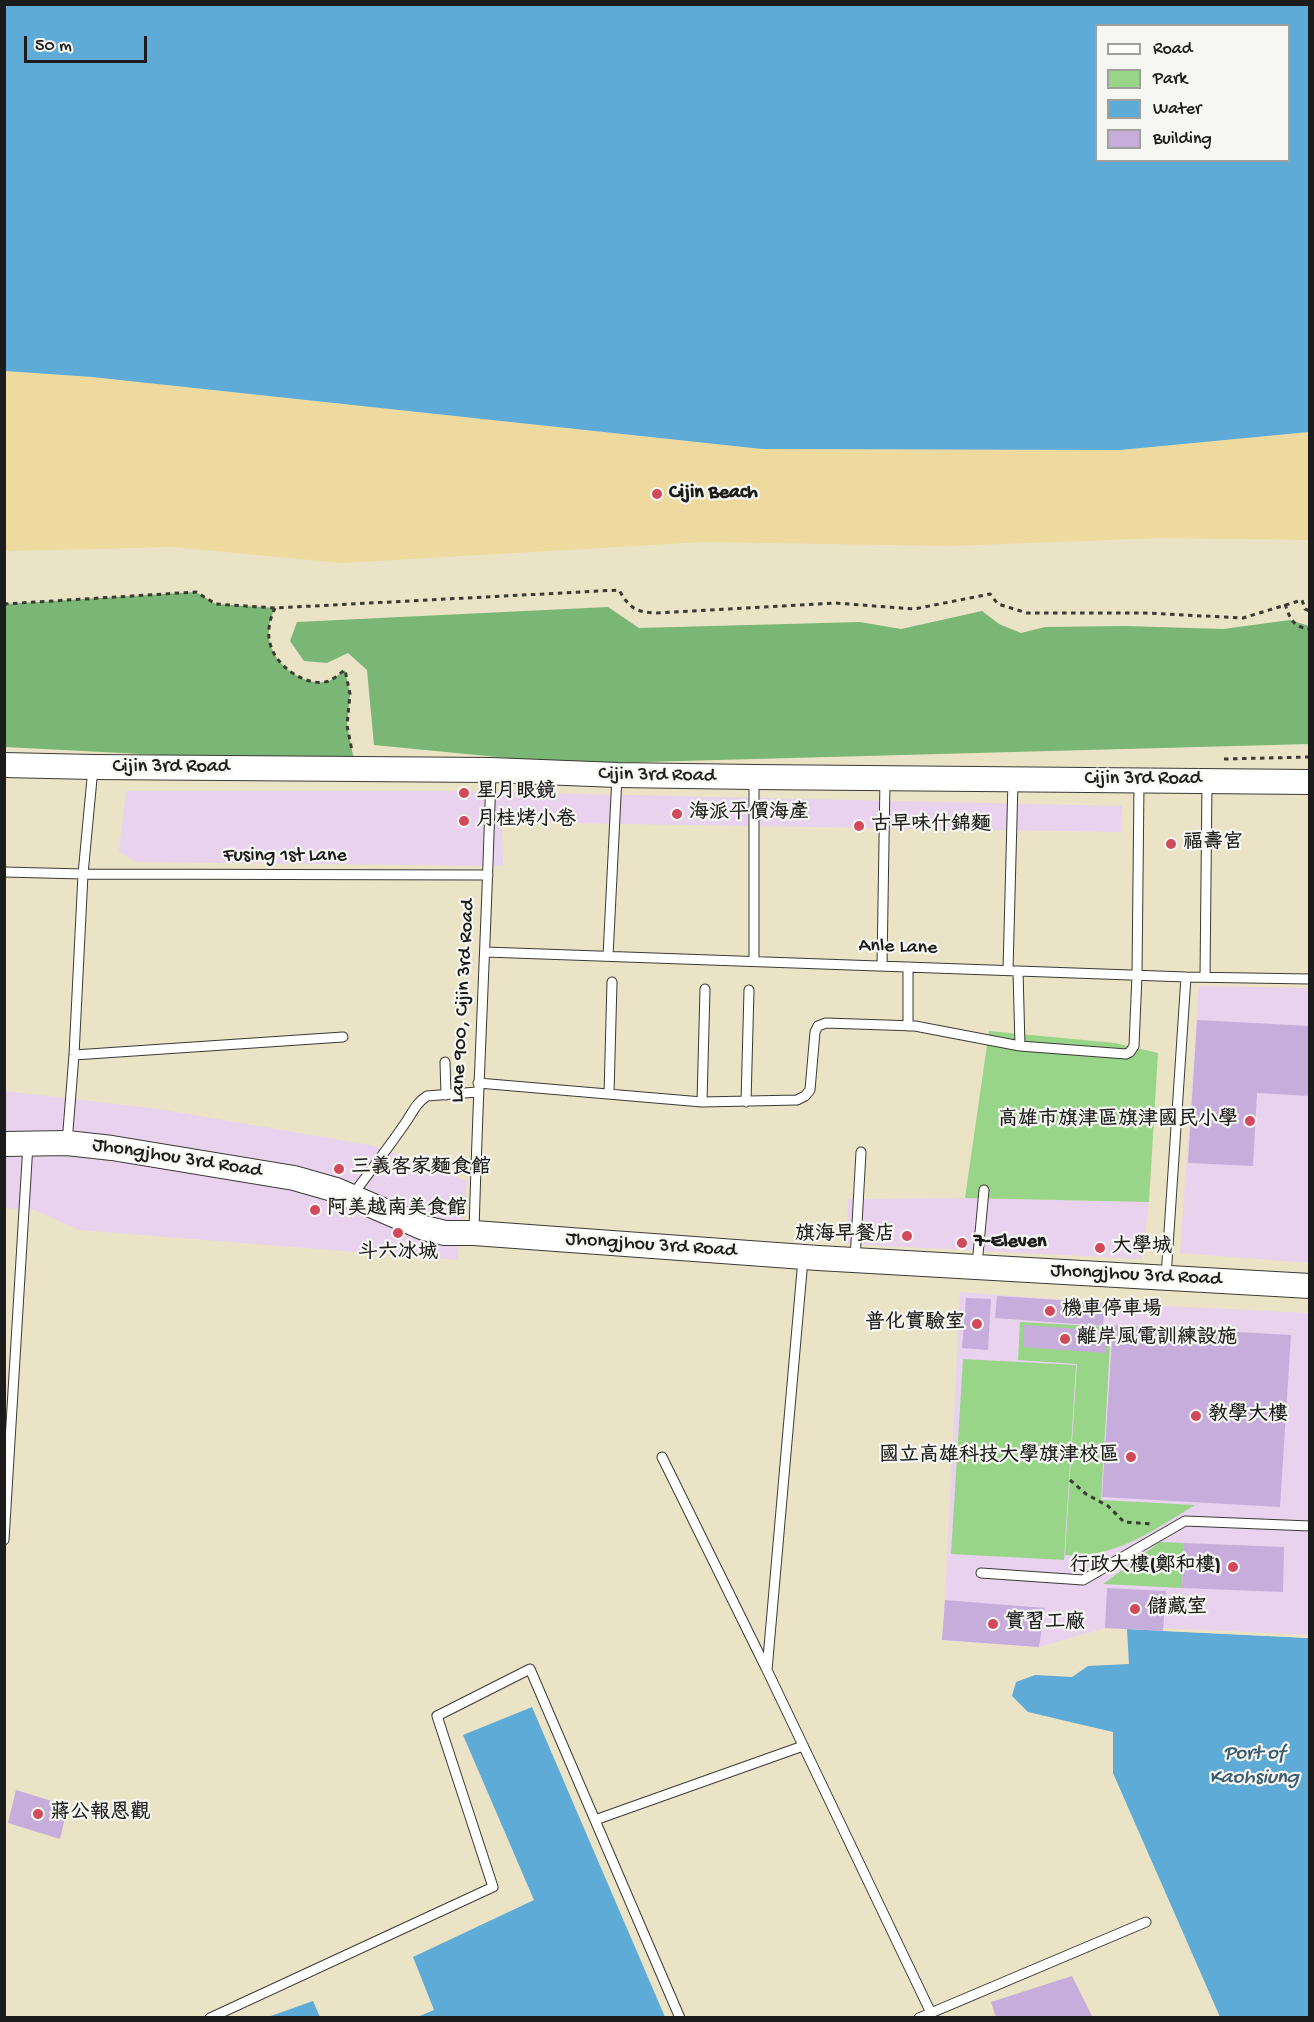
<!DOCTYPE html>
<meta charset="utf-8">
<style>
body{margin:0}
#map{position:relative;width:1314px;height:2022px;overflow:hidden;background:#ebe3c5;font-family:"Gochi Hand",sans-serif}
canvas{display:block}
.frame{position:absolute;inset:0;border:6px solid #1c1c1c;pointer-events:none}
.legend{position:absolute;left:1095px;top:24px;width:195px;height:138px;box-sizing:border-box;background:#f6f6f2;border:2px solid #9f9f9c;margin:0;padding:8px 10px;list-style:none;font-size:18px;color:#1c1c1c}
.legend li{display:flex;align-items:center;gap:12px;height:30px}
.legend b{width:30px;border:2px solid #9f9f9c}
.scale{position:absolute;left:24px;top:36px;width:123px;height:27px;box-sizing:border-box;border:3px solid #1c1c1c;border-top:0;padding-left:8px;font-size:18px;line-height:21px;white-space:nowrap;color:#1c1c1c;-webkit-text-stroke:4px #f6f6f2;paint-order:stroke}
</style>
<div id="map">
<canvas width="1314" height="2022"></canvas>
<div class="frame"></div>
<ul class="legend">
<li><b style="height:8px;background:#fff"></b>Road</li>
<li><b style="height:16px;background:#99d589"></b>Park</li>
<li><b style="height:16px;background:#5dabd6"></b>Water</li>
<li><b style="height:16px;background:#c6addc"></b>Building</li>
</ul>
<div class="scale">50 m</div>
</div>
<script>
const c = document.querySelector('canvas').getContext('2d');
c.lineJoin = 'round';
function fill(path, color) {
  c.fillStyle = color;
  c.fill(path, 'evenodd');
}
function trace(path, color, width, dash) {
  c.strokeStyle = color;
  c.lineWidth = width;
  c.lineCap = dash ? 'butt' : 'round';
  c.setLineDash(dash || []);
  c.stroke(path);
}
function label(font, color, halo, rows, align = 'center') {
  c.font = font + ' "Gochi Hand","LXGW WenKai TC",sans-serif';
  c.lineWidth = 4.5;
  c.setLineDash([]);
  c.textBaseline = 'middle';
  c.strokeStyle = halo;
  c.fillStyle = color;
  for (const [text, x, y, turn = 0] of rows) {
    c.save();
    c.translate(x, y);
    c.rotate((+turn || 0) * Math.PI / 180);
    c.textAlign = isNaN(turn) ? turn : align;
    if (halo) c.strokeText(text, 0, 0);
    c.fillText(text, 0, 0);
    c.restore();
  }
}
fill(new Path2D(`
 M126,791H449L1122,806L1121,832L502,822L503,866L136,862L119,852Z
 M1199,986L1309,988V1263L1180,1253Z
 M5,1091L159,1109L375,1146L467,1181L457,1260L79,1230L35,1210L5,1208Z
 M965,1198L1149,1202L1142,1259L847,1244L848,1199Z
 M960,1292L1105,1303L1309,1313V1638L1105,1628L1039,1647L942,1640L945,1600Z`), '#e8d2ee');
fill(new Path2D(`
 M989,1031L1115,1043L1158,1053L1149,1202L965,1198Z
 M1020,1322L1111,1327L1101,1500L1195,1505C1152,1531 1117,1558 1065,1555L1077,1364L1018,1360Z
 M963,1359L1076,1365L1064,1560L951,1554Z
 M1160,1542L1184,1543L1182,1588L1103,1584Z`), '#99d589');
fill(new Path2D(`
 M196,592L216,604L275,608C269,620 266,636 272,649C279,668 308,688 329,681C334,679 340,673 345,670L350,694L347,725L355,765L5,747V604Z
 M608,607L639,628L860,622L901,629L982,611L999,624L1021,633L1045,627L1125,626L1223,629L1290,620L1309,626V744L569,764L374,745L367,670L348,653L327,663L304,661L290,641L297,622Z`), '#7ab675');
fill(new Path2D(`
 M4,371L92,377L762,449L1119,450L1309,432V540L1159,538L951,546L704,542L342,563L173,547L5,551Z`), '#eeda9e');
fill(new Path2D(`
 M4,5H1309V432L1120,450L762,449L92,377L5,371ZM1096,26H1288V160H1096Z
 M1127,1629L1309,1638V2017H1220L1113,1773V1732L1028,1712L1012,1696L1016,1682L1035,1675L1072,1677L1088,1666L1129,1664Z
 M532,1707L665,2017H417L434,2010L413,1957L534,1900L463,1735Z
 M313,2001L320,2017H268Z`), '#5dabd6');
fill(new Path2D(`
 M1163,1628L1310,1635L1309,1638L1163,1631Z`), '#ebe3c5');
fill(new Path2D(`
 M1197,1020L1310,1026V1096L1257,1093L1253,1166L1188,1163Z
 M997,1296L1105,1303L1103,1326L995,1318Z
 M966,1298L991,1299L988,1350L962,1348Z
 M1024,1325L1107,1331L1106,1353L1023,1347Z
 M1113,1325L1291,1335L1280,1507L1102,1497Z
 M1184,1543L1284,1547L1283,1592L1182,1588Z
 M1107,1588L1166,1591L1163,1631L1105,1628Z
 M945,1600L1045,1608L1039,1647L942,1640Z
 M16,1790L68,1806L60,1839L8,1823Z
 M1072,1976L1093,2018H996L991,2002Z`), '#c6addc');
const service = new Path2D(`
 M754,777V961
 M4,872L83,874L488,875
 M486,952L1186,977L1310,979
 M608,956L617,776
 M882,966L885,779
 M1008,970L1013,781
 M1018,971L1020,1046
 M1205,977L1207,782
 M908,1026V967
 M74,1055L343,1037
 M445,1062L446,1095
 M478,1083L702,1102L797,1100L805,1096L810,1090L815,1032L818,1026L826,1023L915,1026L1020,1046L1126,1054L1130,1052L1134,1046L1137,975L1139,783
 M609,1094L612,982
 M702,1102L705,989
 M746,1102L749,990
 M67,1143L74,1055L83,874L93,768
 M352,1196C370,1171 389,1147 406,1122C413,1112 416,1103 427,1096L477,1092
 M474,1233C478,1078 487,924 491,770
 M803,1259L767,1670L931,2013
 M855,1260L861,1152
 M977,1265L984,1190
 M1166,1277L1186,977
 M662,1457L766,1668
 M4,1540L28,1144
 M981,1573L1083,1580L1185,1521L1310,1526
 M595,1820L803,1746
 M210,2018L493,1887L437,1716L530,1669L680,2018
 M919,2018L1146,1922`);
const tertiary = new Path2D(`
 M4,765L93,767L491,770L617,775L754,777L1310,782
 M4,1144L67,1143L112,1148L294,1178L336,1190L424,1228L445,1233H474L818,1258L1310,1286`);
trace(service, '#3b3a35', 11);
trace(tertiary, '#3b3a35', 26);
trace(new Path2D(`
 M4,604L196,592L216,604L275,608L619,590C630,609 636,612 657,613L835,603L914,609L990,594L998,604L1027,613H1145L1243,618L1302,600L1305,609L1310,611
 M1285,604C1290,619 1293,627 1310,629
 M275,608C269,620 266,636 272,649C279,668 308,688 329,681C334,679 340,673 345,670L350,694L347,725L352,751
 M1224,759L1310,757
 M1070,1480L1086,1494L1108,1506L1124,1522L1153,1524`), '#3b3a35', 3, [4.5, 4.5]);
trace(service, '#fff', 9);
trace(tertiary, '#fff', 24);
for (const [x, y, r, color] of [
 [657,494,6,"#d1495b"],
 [464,793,6,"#d1495b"],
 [677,814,6,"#d1495b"],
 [464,821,6,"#d1495b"],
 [859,826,6,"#d1495b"],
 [1171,844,6,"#d1495b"],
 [1250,1121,6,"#d1495b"],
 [339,1169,6,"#d1495b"],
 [315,1210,6,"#d1495b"],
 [398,1233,6,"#d1495b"],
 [907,1236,6,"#d1495b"],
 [962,1243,6,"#d1495b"],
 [1100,1248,6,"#d1495b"],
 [1050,1311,6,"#d1495b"],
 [977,1324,6,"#d1495b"],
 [1065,1339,6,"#d1495b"],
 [1196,1416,6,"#d1495b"],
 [1131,1457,6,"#d1495b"],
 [1233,1567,6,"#d1495b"],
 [1135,1609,6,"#d1495b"],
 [993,1624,6,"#d1495b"],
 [38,1814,6,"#d1495b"]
]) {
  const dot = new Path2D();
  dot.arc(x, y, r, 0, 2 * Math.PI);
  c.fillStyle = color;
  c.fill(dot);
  trace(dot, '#f6f6f2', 2);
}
label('bold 20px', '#1c1c1c', '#f6f6f2', [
 ["Cijin Beach",669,494],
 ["星月眼鏡",476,793],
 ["海派平價海產",689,814],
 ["月桂烤小卷",476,821],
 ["古早味什錦麵",871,826],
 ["福壽宮",1183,844],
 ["高雄市旗津區旗津國民小學",1238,1121,"right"],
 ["三義客家麵食館",351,1169],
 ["阿美越南美食館",327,1210],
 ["旗海早餐店",895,1236,"right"],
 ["7-Eleven",974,1243],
 ["大學城",1112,1248],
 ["斗六冰城",398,1254,"center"],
 ["機車停車場",1062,1311],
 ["普化實驗室",965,1324,"right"],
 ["離岸風電訓練設施",1077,1339],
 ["教學大樓",1208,1416],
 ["國立高雄科技大學旗津校區",1119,1457,"right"],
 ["行政大樓(鄭和樓)",1221,1567,"right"],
 ["儲藏室",1147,1609],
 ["實習工廠",1005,1624],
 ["蔣公報恩觀",50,1814]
], 'left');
label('20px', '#1c1c1c', '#f6f6f2', [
 ["Cijin 3rd Road",171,768],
 ["Cijin 3rd Road",657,776,1],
 ["Cijin 3rd Road",1143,780],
 ["Fusing 1st Lane",285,857],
 ["Anle Lane",898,948,2],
 ["Lane 900, Cijin 3rd Road",464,1001,-87],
 ["Jhongjhou 3rd Road",177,1159,9],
 ["Jhongjhou 3rd Road",651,1246,4],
 ["Jhongjhou 3rd Road",1136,1276,3]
]);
label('italic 21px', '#395c70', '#f6f6f2', [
 ["Port of",1254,1755],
 ["Kaohsiung",1254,1779]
]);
</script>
